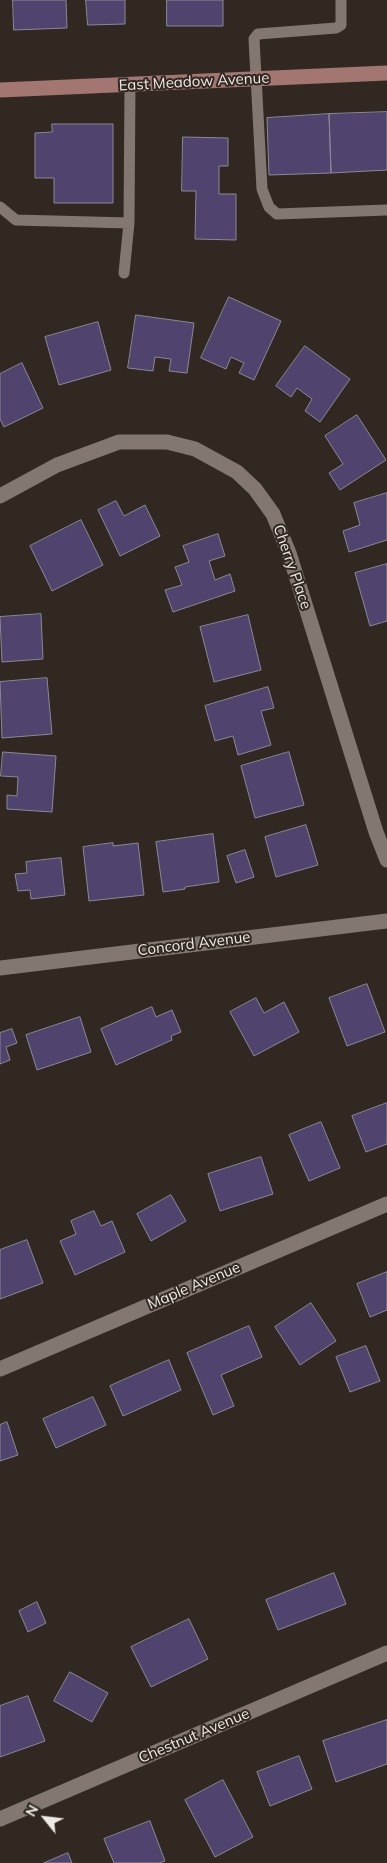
<!DOCTYPE html>
<style>
body{margin:0}
#map{position:relative;width:387px;height:1863px;overflow:hidden;background:#312822;font-family:Mulish,sans-serif}
canvas{display:block}
.north{position:absolute;left:20px;top:1793px;width:50px;height:50px;-webkit-text-stroke:4px #312822;paint-order:stroke;rotate:299deg;font-size:14px;font-weight:700;line-height:20px;text-align:center;color:#eee9e4}
.north::after{content:'';display:block;margin:auto;width:18px;height:22px;background:#eee9e4;clip-path:polygon(50% 0,100% 100%,50% 72%,0 100%)}
</style>
<div id="map">
<canvas width="387" height="1863"></canvas>
<div class="north">N</div>
</div>
<script>
const c = document.querySelector('canvas').getContext('2d');
c.lineJoin = 'round';
function fill(path, color) {
  c.fillStyle = color;
  c.fill(path, 'evenodd');
}
function trace(path, color, width, dash) {
  c.strokeStyle = color;
  c.lineWidth = width;
  c.lineCap = dash ? 'butt' : 'round';
  c.setLineDash(dash || []);
  c.stroke(path);
}
function label(font, color, halo, rows, align = 'center') {
  c.font = font + ' Mulish,sans-serif';
  c.lineWidth = 4;
  c.setLineDash([]);
  c.textBaseline = 'middle';
  c.strokeStyle = halo;
  c.fillStyle = color;
  for (const [text, x, y, turn = 0] of rows) {
    c.save();
    c.translate(x, y);
    c.rotate((+turn || 0) * Math.PI / 180);
    c.textAlign = isNaN(turn) ? turn : align;
    if (halo) c.strokeText(text, 0, 0);
    c.fillText(text, 0, 0);
    c.restore();
  }
}
const building = new Path2D(`
 M13,0H66L67,28L14,30Z
 M86,0H125V24L88,25Z
 M167,0H223V26H167Z
 M387,112V170L331,173L329,114Z
 M329,114L331,173L269,175L267,118Z
 M52,124H113V203H54V178H35V133L52,132Z
 M183,137L228,138V166H219V194H236V240L195,239L196,191H182Z
 M229,297L281,321L254,380L239,373L244,363L231,357L226,369L201,358Z
 M136,315L194,323L187,373L169,371L171,359L155,357L153,371L128,368Z
 M98,322L111,370L59,385L45,337Z
 M305,346L350,379L320,422L305,411L312,399L297,388L291,397L276,386Z
 M22,363L43,408L4,427L0,419V374Z
 M357,415L386,460L340,490L329,473L343,464L325,436Z
 M387,493V540L349,552L343,531L360,525L354,503Z
 M116,501L124,516L145,505L160,536L120,556L98,510Z
 M81,520L103,565L52,591L30,546Z
 M218,534L225,556L209,561L215,580L230,574L235,591L173,612L165,590L182,585L175,567L189,562L183,546Z
 M387,564V621L370,626L355,573Z
 M41,614L43,659L2,662L0,617Z
 M248,615L261,670L214,682L200,627Z
 M47,678L52,734L2,738L0,682Z
 M268,687L274,708L261,711L271,745L238,755L233,736L215,741L205,706Z
 M3,752L56,756L52,812L7,809V795L17,796L18,777L1,776Z
 M289,752L304,805L255,818L241,766Z
 M306,825L318,865L276,877L265,837Z
 M213,834L219,882L185,887V889L163,892L156,842Z
 M113,843V846L138,843L144,895L89,901L83,847Z
 M245,850L254,877L236,883L227,856Z
 M61,858L65,895L31,899L30,890L18,891L15,874L27,873L26,862Z
 M367,984L385,1032L347,1046L329,998Z
 M256,998L264,1013L284,1002L299,1032L254,1056L230,1012Z
 M152,1007L156,1017L172,1010L181,1032L171,1036L172,1040L116,1065L101,1029Z
 M80,1017L91,1052L37,1070L26,1035Z
 M12,1029L17,1043L6,1047L10,1060L0,1064V1033Z
 M387,1103V1144L366,1152L352,1116Z
 M321,1122L340,1168L309,1181L289,1135Z
 M261,1157L273,1194L220,1211L208,1174Z
 M171,1195L186,1221L151,1241L137,1214Z
 M94,1211L101,1226L112,1221L125,1252L75,1275L60,1241L76,1234L71,1221Z
 M27,1240L43,1283L0,1299V1250Z
 M387,1272V1310L370,1317L357,1284Z
 M311,1303L336,1341L300,1365L275,1327Z
 M249,1326L262,1357L221,1375L234,1406L213,1415L187,1353Z
 M366,1346L380,1381L350,1392L336,1357Z
 M169,1360L181,1390L123,1416L110,1386Z
 M93,1397L106,1425L56,1448L43,1419Z
 M7,1422L18,1455L0,1461V1425Z
 M334,1573L346,1604L278,1630L266,1600Z
 M37,1602L46,1623L28,1632L19,1611Z
 M189,1619L208,1659L151,1687L131,1647Z
 M70,1672L108,1693L92,1722L54,1701Z
 M28,1696L45,1741L0,1757V1706Z
 M387,1720V1764L336,1782L323,1741Z
 M299,1756L312,1789L270,1806L257,1772Z
 M223,1780L253,1837L215,1857L185,1800Z
 M150,1821L165,1861L159,1863H114L104,1839Z
 M68,1853L72,1863H44Z`);
fill(building, '#50446f');
trace(building, '#8b8894', 1);
trace(new Path2D(`
 M341,0V25L336,28L258,34L254,39L262,189L269,207L277,214L387,210
 M0,207L16,220L129,223
 M124,273L129,223L130,85`), '#827871', 11);
trace(new Path2D(`
 M0,496L57,465L119,442H167L195,449L237,472L255,489L273,514L289,553L376,832L387,860
 M0,968L387,921
 M0,1369L387,1204
 M0,1819L387,1653`), '#827871', 15);
trace(new Path2D(`
 M0,90L387,73`), '#a47672', 15);
label('15px', '#eee9e4', '#312822', [
 ["East Meadow Avenue",194,82,-3],
 ["Cherry Place",292,567,71],
 ["Concord Avenue",194,944,-7],
 ["Maple Avenue",194,1286,-23],
 ["Chestnut Avenue",194,1736,-23]
]);
</script>
